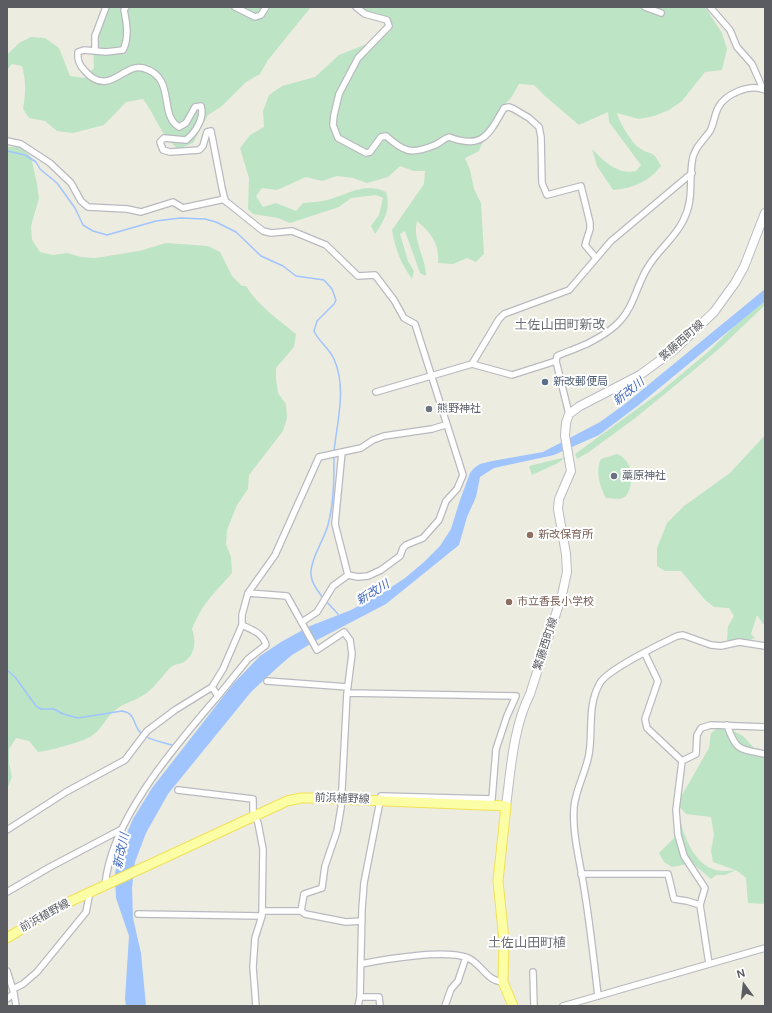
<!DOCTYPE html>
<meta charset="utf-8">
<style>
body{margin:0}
#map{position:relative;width:772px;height:1013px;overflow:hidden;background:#edece1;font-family:"DM Sans",sans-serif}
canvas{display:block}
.frame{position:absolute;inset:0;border:8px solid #5a5c62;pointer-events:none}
.north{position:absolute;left:724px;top:965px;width:40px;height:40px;-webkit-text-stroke:3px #fff;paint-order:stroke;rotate:345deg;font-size:11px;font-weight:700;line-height:16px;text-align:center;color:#5a5c62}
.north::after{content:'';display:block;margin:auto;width:14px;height:18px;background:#5a5c62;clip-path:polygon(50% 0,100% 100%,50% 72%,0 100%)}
</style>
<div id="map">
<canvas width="772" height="1013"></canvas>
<div class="frame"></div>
<div class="north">N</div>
</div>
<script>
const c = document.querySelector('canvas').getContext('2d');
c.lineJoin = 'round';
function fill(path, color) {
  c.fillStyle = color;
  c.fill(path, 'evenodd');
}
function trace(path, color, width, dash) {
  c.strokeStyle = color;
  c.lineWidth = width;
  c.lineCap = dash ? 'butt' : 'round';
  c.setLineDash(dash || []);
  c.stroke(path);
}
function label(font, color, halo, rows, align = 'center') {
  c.font = font + ' "DM Sans","Noto Sans JP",sans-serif';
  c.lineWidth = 4;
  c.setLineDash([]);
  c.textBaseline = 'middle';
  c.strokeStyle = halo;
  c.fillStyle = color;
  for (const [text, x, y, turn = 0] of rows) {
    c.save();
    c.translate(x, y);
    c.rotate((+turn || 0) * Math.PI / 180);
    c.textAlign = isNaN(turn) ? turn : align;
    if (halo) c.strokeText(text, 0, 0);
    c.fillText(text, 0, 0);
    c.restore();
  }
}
fill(new Path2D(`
 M109,7H311L268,60L260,74L246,82L222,106L208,115L193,143L178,149C159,133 157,118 143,99L126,102L104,125L73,133L57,131L45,121L29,118L23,109C26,93 26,81 22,66L12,64L7,70V55L19,43L31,37L45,38L59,48L70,76L84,78L94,68L93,39Z
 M351,7H705L722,33L727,49L722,70L705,72L682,101L669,110L654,116L639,119L617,113C618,120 632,143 638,147C652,157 652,148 661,166C649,182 633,188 613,190L597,166L592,149C604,161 617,175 636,171L641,165L609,122L608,112L579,125L545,96L534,85L519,84L511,98L500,109L497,125L485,136L479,151L465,158L470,170L474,189L481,203L484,254L476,262L467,258L453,264L438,263C440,244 431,233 417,221C412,240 426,257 426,276L420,273L405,231L400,234L408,261L414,271L412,279C401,264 395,248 392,230L424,184L425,171H414L400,166L388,177L367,183L353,178L337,176L322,181L306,177L277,190L262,188L256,196L263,207L276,203L296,211L303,203C312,202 322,202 331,199C350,193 366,182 386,192C391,208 385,220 375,234L371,226L379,215L383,198L376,195L351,198L339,207L290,223L278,218L253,214L248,209L249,178L240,148L250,135L264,127L263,111L269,95L282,86L315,77L339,55L369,43L383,35L385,19L354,11Z
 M7,147H21L31,157L37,184L39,198L31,226L32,240L40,252L53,255L67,253L81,257L95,258L139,251L166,243L208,246L220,252L232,276L242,286H246C258,306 278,319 296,334L294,347L276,368V379L278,393L286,404L287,418L283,431L249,475L248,489L237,505L227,530L226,544L231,557L232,573C214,594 203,602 192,629C196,640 196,654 184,662C180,664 174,664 170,668C161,677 154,689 142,696C134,701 125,703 118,708C106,716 102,730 90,737C82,742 48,751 38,752L29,741L16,738L9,749V763L12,777L7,789Z
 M765,296V305L720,348L688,375L634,419L589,452L577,459L575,454L659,393L708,352Z
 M765,435V623L763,624L757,615L751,634L755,638L745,641L727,640L728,626L734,616L729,608L714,607L705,600L681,571H665L657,566V548L667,523L684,506L730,473Z
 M617,454C633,460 635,483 626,496L620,499L606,498C600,487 595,471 601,459Z
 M566,457L558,463L532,475L529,466Z
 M722,725L743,736L756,750L765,751V904L748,903L746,878L736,870L725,875H716L711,879L692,863L672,867L664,862L659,853L678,834V811C682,831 692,862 713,869C720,872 728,871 735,870L713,862L711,851L714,835L711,817L686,814L677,804L709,748L711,733Z`), '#bde4c5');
fill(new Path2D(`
 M765,289V301L640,404L599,435L554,455L494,468L480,477L476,497L467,517L459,545L386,604L317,640L292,655L279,666L251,692L168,794L146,833L135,862L132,888L133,918L141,953L146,1006H126L125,999L129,936L116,898L115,875L118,854L133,819L152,788L233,684L260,656L281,642L310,626L351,610L381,594L405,578L424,562L440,546L451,529L460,500L470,473L474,468L480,464L492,461L543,452L600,422L625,404Z`), '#a0c4fe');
trace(new Path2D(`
 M7,151L25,155L36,162L40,169L57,183L75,208L83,225L93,231L107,235L156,221L180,218L205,219L216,222L236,232L261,256L283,266L296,276L324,280L332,289L336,300L334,304L317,321L314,331C319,342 329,348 334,359C347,388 337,422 334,451
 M323,598C317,590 310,581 311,571C312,556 324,540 328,525C334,502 334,479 334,455
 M326,601L338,614
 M7,670L15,677L36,706L41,709H54L63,714L78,718L122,711C138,714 131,725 142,734C150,741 164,742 175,746`), '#a0c4fe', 1.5);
const street = new Path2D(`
 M126,7L124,10C127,24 129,38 123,50L106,52L84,50L78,52C77,60 79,65 85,71C109,98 123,63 143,68C177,77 158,115 179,127L186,123L195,107L201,106C205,118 195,133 186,140L164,138L160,142L163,150L170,152L199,150L203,146L207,132L211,131L222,188L225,201L228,203L263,231L271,233L292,231L326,245L358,276L375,275L394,300L404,318L415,324L463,475L457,489L446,501L439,520L423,538L406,545L403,548L400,556L381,570L368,576L358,577L348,575L333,586L317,612L302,622
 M235,7L255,17L261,15L266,7
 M356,7L365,14L387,20L389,26L358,58L339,94L334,115L333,125L338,138L366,153L370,152L381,137L386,136C404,152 411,155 435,145C440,143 443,139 449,137C483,150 489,134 504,108L509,107L514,109L529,118L539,127L541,137L542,183L547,195L581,186L590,223V229L585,245L596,258
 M645,7L661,13
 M710,7L730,30L737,47L752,64L763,89
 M95,51V36L106,7
 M7,141L21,144L50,163L71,183L81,201L88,207L127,209L141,212L173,202L183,208L225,199
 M472,364L499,319L504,314L569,290L611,241L692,173
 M376,392L472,364L512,375L556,361
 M569,414L556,361L557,356C563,353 570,351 577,348C591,343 610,332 620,321C634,306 637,284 648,267C658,250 674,239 683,221C694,200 689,184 692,162C693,149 703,141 710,131C714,124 714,116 718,108C725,94 750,83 765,90
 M342,452L335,524L348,575
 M248,593L287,596L317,650L344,632L350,640L352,654L347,693L341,808L337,831L325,866L322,888L304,894L301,911H262
 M645,654L658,681L645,719L647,728L682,761
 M267,681L348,687
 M347,693L516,696L507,716L496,749L492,799L381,796L364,883L362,909L360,997H379L380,1006
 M218,696L248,659L266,645C263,633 252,630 242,625
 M727,725C736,751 739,749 765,754
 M682,761L676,810L678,835L684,856L705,888L700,905L709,964
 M682,761L696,754L697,735L701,728L711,725L765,727
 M178,790L253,799V811L258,823L263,849L262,916L255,938L253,967L256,1006
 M7,830L66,792L125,760L147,731L175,710L212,687L223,669L242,625V615L248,593L275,555L319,457L361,448L373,440L384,436L432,429L445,425
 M581,874H668L674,899L687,901L700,905
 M105,886C110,820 176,745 218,696L212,687
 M7,892L50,867L122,829
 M301,911L305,914L346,922L362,921
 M138,914L262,916
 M361,964C386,959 446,949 468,958C482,964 486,981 503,982
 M7,971L14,993L16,1006
 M533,972L534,1006
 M13,989L23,984L37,972L86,912L90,892
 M598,996C594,960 590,924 584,888C580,861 572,834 574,807C576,788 586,772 589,754C593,731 587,705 600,683C607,670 662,643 677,636L683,635L711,645L721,646L739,642L765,646
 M7,999L14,993
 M358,1006L360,997
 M445,1006L451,989L458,981L466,957
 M563,1006L765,948`);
const secondary = new Path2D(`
 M506,806C511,769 513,728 530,694L562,595L567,572L566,554L558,509L559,499L571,471L565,436L566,423L569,414L580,406L640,375L674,350L714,312L735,283L744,267L765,213`);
const primary = new Path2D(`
 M7,938L56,908L287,801L301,798H313L506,806L498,881L504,940L503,982L513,1006`);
trace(street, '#b9bac0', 8);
trace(secondary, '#babcc3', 10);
trace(primary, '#f0e157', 11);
trace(street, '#fff', 5.5);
trace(secondary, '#fff', 8);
trace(primary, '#fcfea5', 9);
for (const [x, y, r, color] of [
 [545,382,4,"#5c6f8a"],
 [429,409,4,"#6b7280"],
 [614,476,4,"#6b7280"],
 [530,535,4,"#8d6e63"],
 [509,602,4,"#8d6e63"]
]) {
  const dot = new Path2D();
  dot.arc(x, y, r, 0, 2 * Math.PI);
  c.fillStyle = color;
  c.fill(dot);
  trace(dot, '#fff', 1.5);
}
label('11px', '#5a5c62', '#fff', [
 ["繁藤西町線",682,341,-41],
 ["繁藤西町線",546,644,-72],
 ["前浜植野線",342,799,2],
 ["前浜植野線",45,916,-29]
]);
label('11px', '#4e5e75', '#fff', [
 ["新改郵便局",553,382]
], 'left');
label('11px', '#5b616d', '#fff', [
 ["熊野神社",437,409],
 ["藁原神社",622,476]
], 'left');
label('11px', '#785e54', '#fff', [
 ["新改保育所",538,535],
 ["市立香長小学校",517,602]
], 'left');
label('italic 12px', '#4369c1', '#fff', [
 ["新改川",629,392,-39],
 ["新改川",373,593,-31],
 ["新改川",122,851,-78]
]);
label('13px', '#6b6e74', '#fff', [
 ["土佐山田町新改",560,326],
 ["土佐山田町植",527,944]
]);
</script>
